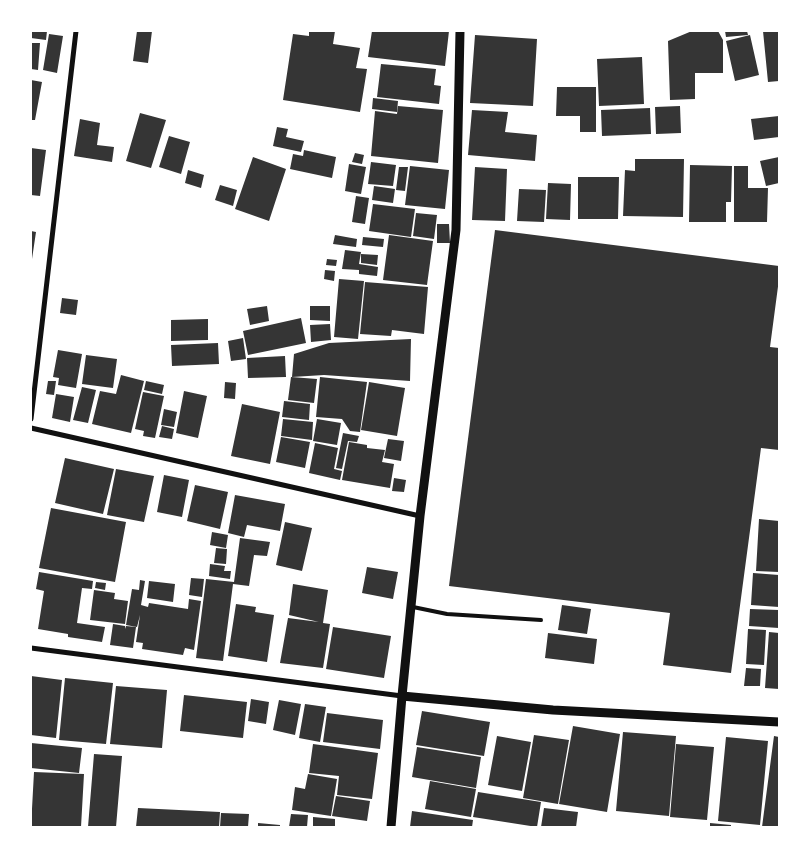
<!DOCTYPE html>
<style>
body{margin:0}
#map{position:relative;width:810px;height:858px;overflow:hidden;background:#fff;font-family:Jost,sans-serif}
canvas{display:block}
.frame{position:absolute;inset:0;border:32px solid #fff;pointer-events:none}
</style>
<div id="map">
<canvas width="810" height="858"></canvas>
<div class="frame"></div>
</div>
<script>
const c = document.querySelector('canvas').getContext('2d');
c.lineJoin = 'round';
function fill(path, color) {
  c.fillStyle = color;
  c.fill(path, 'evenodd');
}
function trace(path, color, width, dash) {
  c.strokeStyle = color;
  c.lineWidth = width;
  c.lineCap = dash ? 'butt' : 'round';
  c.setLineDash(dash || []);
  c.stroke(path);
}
fill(new Path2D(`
 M31,31H47L46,40L31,38Z
 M137,31H152L148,63L133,61Z
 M309,31H335L333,44L360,48L356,68L367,69L360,112L283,100L293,34L309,36Z
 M372,31H449L445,66L368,57Z
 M692,31H718L723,40V73H695V99L670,100L668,41Z
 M725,31H747L748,35L726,37Z
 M763,31H779V81L768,82Z
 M49,34L63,36L57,73L43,70Z
 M475,35L537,39L533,106L470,103Z
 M750,35L759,75L735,81L726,41Z
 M31,43H40L38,70L31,69Z
 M642,57L644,104L599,106L597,59Z
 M381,64L436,69L434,85L441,86L439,104L377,97Z
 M31,80L42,82L35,120H31Z
 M557,87H596V132H580V116H556Z
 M373,98L398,101L397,112L372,109Z
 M398,106L443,110L438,163L371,156L375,111L397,114Z
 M680,106L681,133L656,134L655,107Z
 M650,108L651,134L602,136L601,110Z
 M472,110L508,112L505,132L537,135L535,161L468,155Z
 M140,113L166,120L151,168L126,161Z
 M779,116V137L754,140L751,119Z
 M80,119L100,123L97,145L114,147L112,162L74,156Z
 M277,127L288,129L286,137L304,141L301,152L273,146Z
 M169,136L190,142L181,174L159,167Z
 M31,148L46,150L40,196L31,195Z
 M304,150L336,157L332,178L290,169L293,154L303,156Z
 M355,153L364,155L362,164L352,162Z
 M253,157L286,169L269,221L235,209Z
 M779,157V183L766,186L760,161Z
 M635,159H684L683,217L623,216L625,170L635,171Z
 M371,162L396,165L393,186L368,184Z
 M349,164L366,167L361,194L345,191Z
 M690,165L732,166L731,202H726V222H689Z
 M410,166L449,170L445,209L405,205Z
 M734,166H748V188H768L767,222H734Z
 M399,167H408L405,191L396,190Z
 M475,167L507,169L505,221L472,220Z
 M188,170L204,175L201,188L185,183Z
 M578,177H619L618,219H578Z
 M548,183L571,184L570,220L546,219Z
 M220,185L237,190L233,206L215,200Z
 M374,186L395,189L393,203L372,200Z
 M519,189L546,190L544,222L517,221Z
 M356,196L369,198L365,224L352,222Z
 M373,204L415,209L411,237L369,231Z
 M416,213L437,215L434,239L413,236Z
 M437,224H449L450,243H437Z
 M495,230L779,266V279L770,347L779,348V450L761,448L731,673L663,665L670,613L449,586Z
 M31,231L36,232L32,259H31Z
 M335,235L357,239L356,247L333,244Z
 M389,235L433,241L427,285L383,280Z
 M363,237L384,239L383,247L362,245Z
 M345,250L361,252L359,264L378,267L377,276L359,274V270L342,269Z
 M361,254L378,255L377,265L361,263Z
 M327,259L337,260L336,266L326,265Z
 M325,270L335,271L334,281L324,279Z
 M339,279L364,281L358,339L334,337Z
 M365,282L428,287L424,334L392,330L391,336L360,334Z
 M62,298L78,300L76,315L60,313Z
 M267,306L269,321L250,325L247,309Z
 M310,306H330V321L310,320Z
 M301,318L306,343L248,355L243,331Z
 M208,319V340L171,341V320Z
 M330,324L331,340L311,342L310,325Z
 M243,338L246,359L231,361L228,341Z
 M411,339L410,381L324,375L292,377L294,354L329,343Z
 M218,343L219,364L172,366L171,345Z
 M58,350L82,354L76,388L58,385L59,378L53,377Z
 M86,355L117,359L113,388L82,384Z
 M285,356L286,377L248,378L247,358Z
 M121,375L144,381L131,433L92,424L100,391L116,394Z
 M291,377L317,379L314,403L288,400Z
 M320,377L367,382L360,432L350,431L342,419L316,417Z
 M48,381H56L54,395L46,394Z
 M146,381L164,385L162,394L144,390Z
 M225,382L236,383L235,399L224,398Z
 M369,382L405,388L397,436L361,430Z
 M82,387L96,390L88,423L73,420Z
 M184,391L207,396L198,438L176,433Z
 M143,392L164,396L155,438L143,436L144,431L135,429Z
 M56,394L74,397L70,422L52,418Z
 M284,401L310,404L309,420L282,417Z
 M242,404L280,412L270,464L231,456Z
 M164,409L177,412L174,427L161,425Z
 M283,419L313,422L312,440L281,436Z
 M317,419L341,423L337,445L313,441Z
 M162,426L174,429L172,439L159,437Z
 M343,433L359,436L357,442L348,441L342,469L336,468Z
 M281,437L310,442L305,468L276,462Z
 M388,439L404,441L401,461L384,458Z
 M349,442L367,445V448L385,450L382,462L394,464L390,488L342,480Z
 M315,443L338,448L334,469L342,471L340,480L309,473Z
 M65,458L114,469L103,514L55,503Z
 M116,469L154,476L144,522L107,515Z
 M164,475L189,480L182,517L157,512Z
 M394,478L406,480L404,492L392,491Z
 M195,485L228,492L220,529L187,521Z
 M235,495L285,504L280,531L247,525L244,537L228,533Z
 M51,508L126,522L115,582L39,568Z
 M759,519L779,521V572L756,571Z
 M285,522L312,528L302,571L276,565Z
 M212,532L228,535L226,548L210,545Z
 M240,538L270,542L267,556L254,555L249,586L233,584L223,661L196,658L206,579L234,582Z
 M216,548L227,549L226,564L214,563Z
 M210,564L225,566L224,571H231L230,579L209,576Z
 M367,567L398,572L393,599L362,593Z
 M39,572L93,581L92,589L82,588L77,623L105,627L102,642L68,637V634L38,629L44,591L36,589Z
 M753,573L779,575V607L751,605Z
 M191,578L204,579L202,597L189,595Z
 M140,580L145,581L141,605L148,607L149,603L188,609L189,599L201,601L194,650L185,648L183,655L142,649L143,643L136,642L140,615L137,627L126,625L132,589L139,590Z
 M149,581L175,584L173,602L147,598Z
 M96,582L106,583L105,590L95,588Z
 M293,584L328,590L323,623L330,624L323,668L280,663L288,618L319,622L289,615Z
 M94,590L115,593L114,599L128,601L125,624L90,620Z
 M236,604L256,607L255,612L274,615L267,662L228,656Z
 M562,605L591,609L587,634L558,630Z
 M750,609L779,610V628L749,626Z
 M113,624L125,626V629L126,626L136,627L133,648L110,645Z
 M333,627L391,636L384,678L326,669Z
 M748,629L766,630L764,665L746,664Z
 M769,632L779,633V689L765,688Z
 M548,633L597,639L594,664L545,658Z
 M746,668L761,669L760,686H744Z
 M31,676L62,680L56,738L31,735Z
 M65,678L113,683L106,744L59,740Z
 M116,686L167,690L162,748L110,744Z
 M184,695L247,702L243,738L180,731Z
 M251,699L269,702L266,724L248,721Z
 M279,700L301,704L295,735L273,730Z
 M305,704L326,707L320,742L299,738Z
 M422,711L490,722L484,756L416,745Z
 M327,713L383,720L380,749L323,742Z
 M573,726L620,734L607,812L559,804Z
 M623,732L676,736L669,816L616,811Z
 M534,735L569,740L558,804L523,798Z
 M497,736L531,742L522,791L488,785Z
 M774,736L779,737V827H762Z
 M726,737L768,741L760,825L718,821Z
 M31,743L82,748L79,773L31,768Z
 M313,744L378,753L372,799L337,795L339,776L309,773Z
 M676,744L714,747L707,820L670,817Z
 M417,747L481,757L476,788L412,777Z
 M94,754L122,756L116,827H88Z
 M34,772L84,774L81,827H31Z
 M308,774L337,779L331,816L292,810L295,787L305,789Z
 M430,781L476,789L471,817L425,809Z
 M478,792L541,802L537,827L473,817Z
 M336,796L370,801L367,821L332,816Z
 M138,808L220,812L219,827H136Z
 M544,808L578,812L576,827H541Z
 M412,811L473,820L472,827H410Z
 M221,813L249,814L248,827H220Z
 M291,814L308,815L307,827H289Z
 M313,817L335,819V827H313Z
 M258,823L280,825V827H258Z
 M710,823L731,825V827H710Z`), '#353535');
trace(new Path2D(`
 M413,607L447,614L541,620`), '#111', 4);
trace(new Path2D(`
 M31,419L76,31
 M31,428L420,516
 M31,648L402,696`), '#111', 5);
trace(new Path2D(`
 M402,696L553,710L779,722
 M391,827L402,696L420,516L456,230L460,31`), '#111', 9);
</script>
